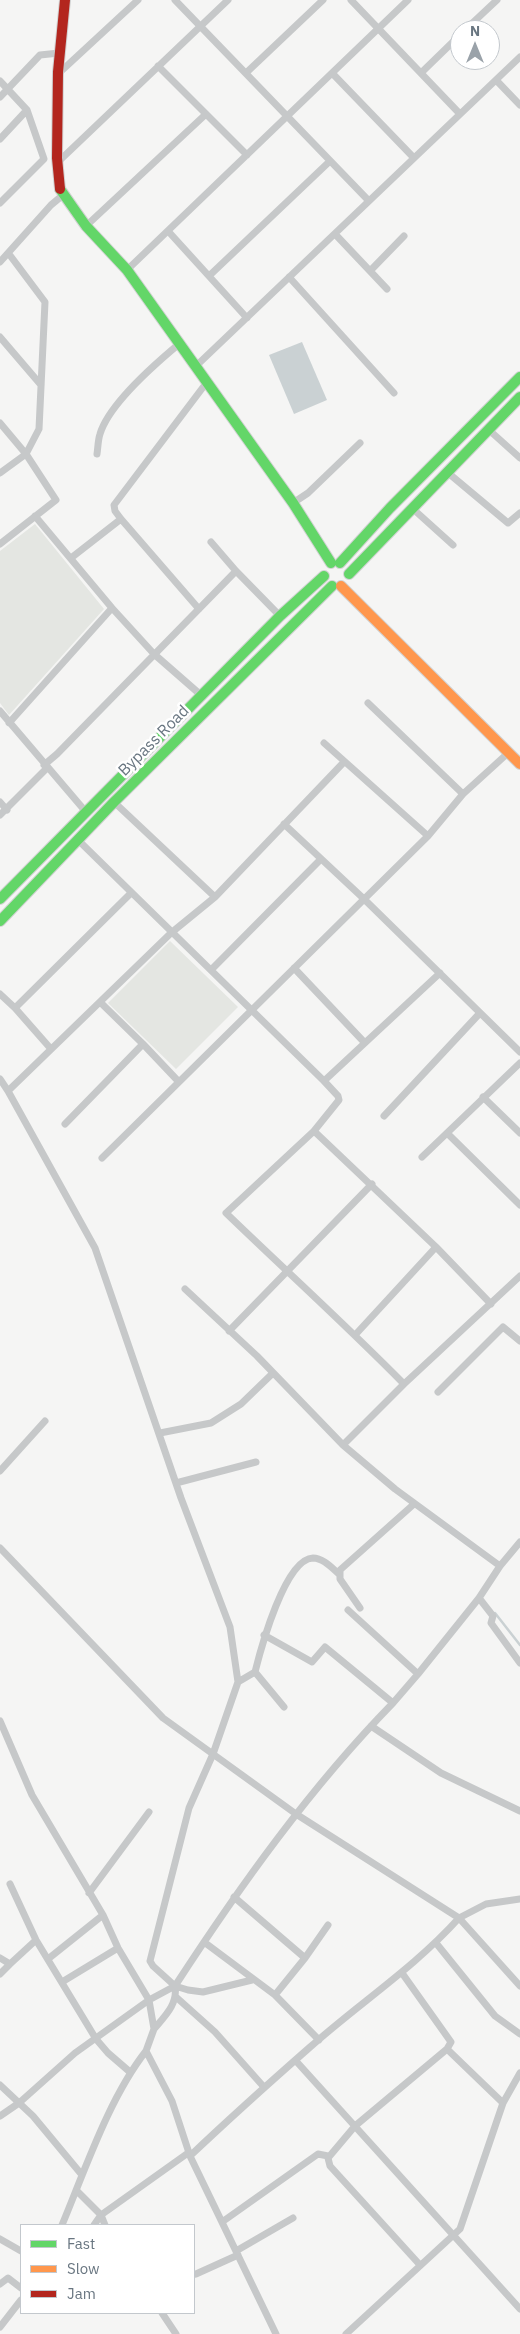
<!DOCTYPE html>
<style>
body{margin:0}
#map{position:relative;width:520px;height:2334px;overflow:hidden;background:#f5f5f4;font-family:"IBM Plex Sans",sans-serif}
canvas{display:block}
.legend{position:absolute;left:20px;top:2224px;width:175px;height:90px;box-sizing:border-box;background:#fff;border:1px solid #c3c8cd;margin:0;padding:6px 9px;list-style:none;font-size:15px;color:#697681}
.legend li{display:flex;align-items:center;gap:10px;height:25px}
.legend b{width:25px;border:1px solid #c3c8cd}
.north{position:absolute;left:450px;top:20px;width:50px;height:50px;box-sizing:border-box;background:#fff;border:1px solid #c3c8cd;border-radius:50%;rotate:0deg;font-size:14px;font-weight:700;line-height:20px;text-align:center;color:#697681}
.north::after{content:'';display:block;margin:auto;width:18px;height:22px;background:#9aa2a9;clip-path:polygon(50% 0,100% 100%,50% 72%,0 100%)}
</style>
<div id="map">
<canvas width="520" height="2334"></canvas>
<ul class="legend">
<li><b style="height:6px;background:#63d668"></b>Fast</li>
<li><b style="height:6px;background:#ff974d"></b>Slow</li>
<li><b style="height:6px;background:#b3261e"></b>Jam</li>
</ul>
<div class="north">N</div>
</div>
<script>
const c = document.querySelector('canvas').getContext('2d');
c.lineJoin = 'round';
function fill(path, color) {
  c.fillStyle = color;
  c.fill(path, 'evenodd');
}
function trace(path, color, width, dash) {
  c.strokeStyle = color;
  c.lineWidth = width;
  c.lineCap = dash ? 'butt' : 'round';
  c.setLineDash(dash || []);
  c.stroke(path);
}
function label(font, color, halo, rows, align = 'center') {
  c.font = font + ' "IBM Plex Sans",sans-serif';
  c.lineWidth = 5;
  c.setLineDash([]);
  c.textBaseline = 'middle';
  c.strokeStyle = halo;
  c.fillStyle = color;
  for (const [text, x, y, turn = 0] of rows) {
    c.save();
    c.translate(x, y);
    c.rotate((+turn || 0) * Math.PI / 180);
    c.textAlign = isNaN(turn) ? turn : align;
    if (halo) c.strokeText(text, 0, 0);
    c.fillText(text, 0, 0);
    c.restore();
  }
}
fill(new Path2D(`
 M35,524L104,609L9,715L0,703V551Z
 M170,941L238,1007L176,1069L108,1003Z`), '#e4e6e2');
fill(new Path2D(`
 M302,342L327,400L294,414L269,355Z`), '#cad1d3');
trace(new Path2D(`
 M495,1613L520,1645`), '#cad1d3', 2.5);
const fast = new Path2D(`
 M60,189L86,226L127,270L293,503L331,563
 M340,563L390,508L520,377
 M349,574L520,397
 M0,899L280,616L324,576
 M0,921L114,802L332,586`);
const slow = new Path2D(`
 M341,586L520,764`);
const jam = new Path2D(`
 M60,189L57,158L58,72L65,0`);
trace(fast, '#d1d2d2', 12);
trace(slow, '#d1d2d2', 12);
trace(jam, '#d1d2d2', 12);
trace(new Path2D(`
 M175,0L369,201
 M351,0L460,114
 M465,30L497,0
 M158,66L247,155
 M422,72L460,35
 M246,73L323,0
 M332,73L414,158
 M58,74L138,0
 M496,80L520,105
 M0,81L27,110L44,159L0,203
 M0,97L40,55L59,53
 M0,139L27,110
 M58,162L228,0
 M86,226L206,114
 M168,231L247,318
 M335,234L387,289
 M0,262L51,205L63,195
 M127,270L408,0
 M370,271L404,236
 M209,276L330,161
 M289,277L394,393
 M0,337L41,385
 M195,367L520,57
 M0,423L26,454L0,473
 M489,430L520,458
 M97,454C98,447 98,440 100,434C109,404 155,364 179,344
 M447,472L508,523L520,513
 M293,503L308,493L360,443
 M412,508L453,545
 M35,516L112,608L154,654L202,696
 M211,542L236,571L280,616
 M0,544L56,500L26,454L39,429L45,302L9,254
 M71,558L121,519
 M199,609L121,519L115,511L114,505L207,382
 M368,703L463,794
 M0,711L86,812
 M9,723L112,608
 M324,743L428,836
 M44,765L57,754L236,571
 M0,802L7,810
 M0,815L47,768
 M284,824L364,899L520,1052
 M77,839L324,1081
 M215,897L344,762
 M294,968L364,1042
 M211,970L320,860
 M0,994L15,1008L131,893
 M100,1002L143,1044
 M15,1008L51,1049
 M0,1079L8,1091L95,1248L181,1498L230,1627L238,1682L213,1754L189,1808L150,1961L153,1966L175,1986L188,1990L203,1992L252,1980
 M8,1091L171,933L215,897L114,802
 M483,1097L520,1133
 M384,1116L480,1013
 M65,1124L143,1044L179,1082
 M314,1131L339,1100L338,1096L324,1081L440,973
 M447,1133L520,1205
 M422,1157L520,1063
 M102,1158L428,836L463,794L508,753
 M185,1289L257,1356L343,1445L395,1489L500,1566
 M229,1331L372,1184
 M356,1334L436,1247
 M404,1384C346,1325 285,1270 226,1213L314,1131L436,1247L491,1304
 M438,1392L503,1327L520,1341
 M160,1433L211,1423L241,1404L273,1373
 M343,1445L404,1384L520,1276
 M0,1471L45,1421
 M176,1483L256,1462
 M0,1548L163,1718L296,1814L459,1918L486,1904L520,1899
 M479,1598L493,1616L491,1623L520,1663
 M360,1608L340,1579V1570L414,1504
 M264,1635L312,1662L325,1647L393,1703L418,1674L348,1610
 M255,1672C261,1648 285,1559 313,1558C323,1558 332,1568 339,1574
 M418,1674L479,1598L500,1566L520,1542
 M238,1682L255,1672L284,1707
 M0,1721L32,1795L103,1915L118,1948L149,2000L154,2029L146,2051L172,2101L190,2156L276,2334
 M371,1726L441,1773L520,1811
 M10,1884L36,1940L96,2039L108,2053L130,2072
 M89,1893L149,1812
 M234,1897L305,1958L328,1925
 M204,1942L275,1995L319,2040
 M436,1943L495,2016L520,2034
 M0,1958L10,1964L0,1974
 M48,1959L103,1915
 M10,1964L36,1940
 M402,1973L451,2042L447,2049
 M62,1982L118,1948
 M275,1995L305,1958
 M176,1997L215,2032L263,2086
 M154,2029C165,2016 178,2004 175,1986C240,1886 310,1788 393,1703
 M296,2061L520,2309
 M0,2085L33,2116L82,2175
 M503,2103L520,2073
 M0,2116L19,2103L75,2053L149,2000L175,1986
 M190,2156C229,2119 268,2084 309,2048C358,2004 414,1968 459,1918L520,1986
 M77,2191L101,2215L105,2225
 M222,2222L318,2154L328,2156
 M62,2225C85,2170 109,2098 146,2051
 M94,2225L101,2215L188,2153
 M0,2239L21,2251
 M236,2251L293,2218
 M196,2274L238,2255
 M0,2284L8,2278L21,2288
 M162,2313L176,2334
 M0,2327L21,2300
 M346,2334L460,2229L503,2103L447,2049L355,2126L328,2158L330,2166L420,2265`), '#c6c8c9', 7);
trace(fast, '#63d668', 10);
trace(slow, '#ff974d', 10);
trace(jam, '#b3261e', 10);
label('16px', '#697681', '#fff', [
 ["Bypass Road",154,741,-45]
]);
</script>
